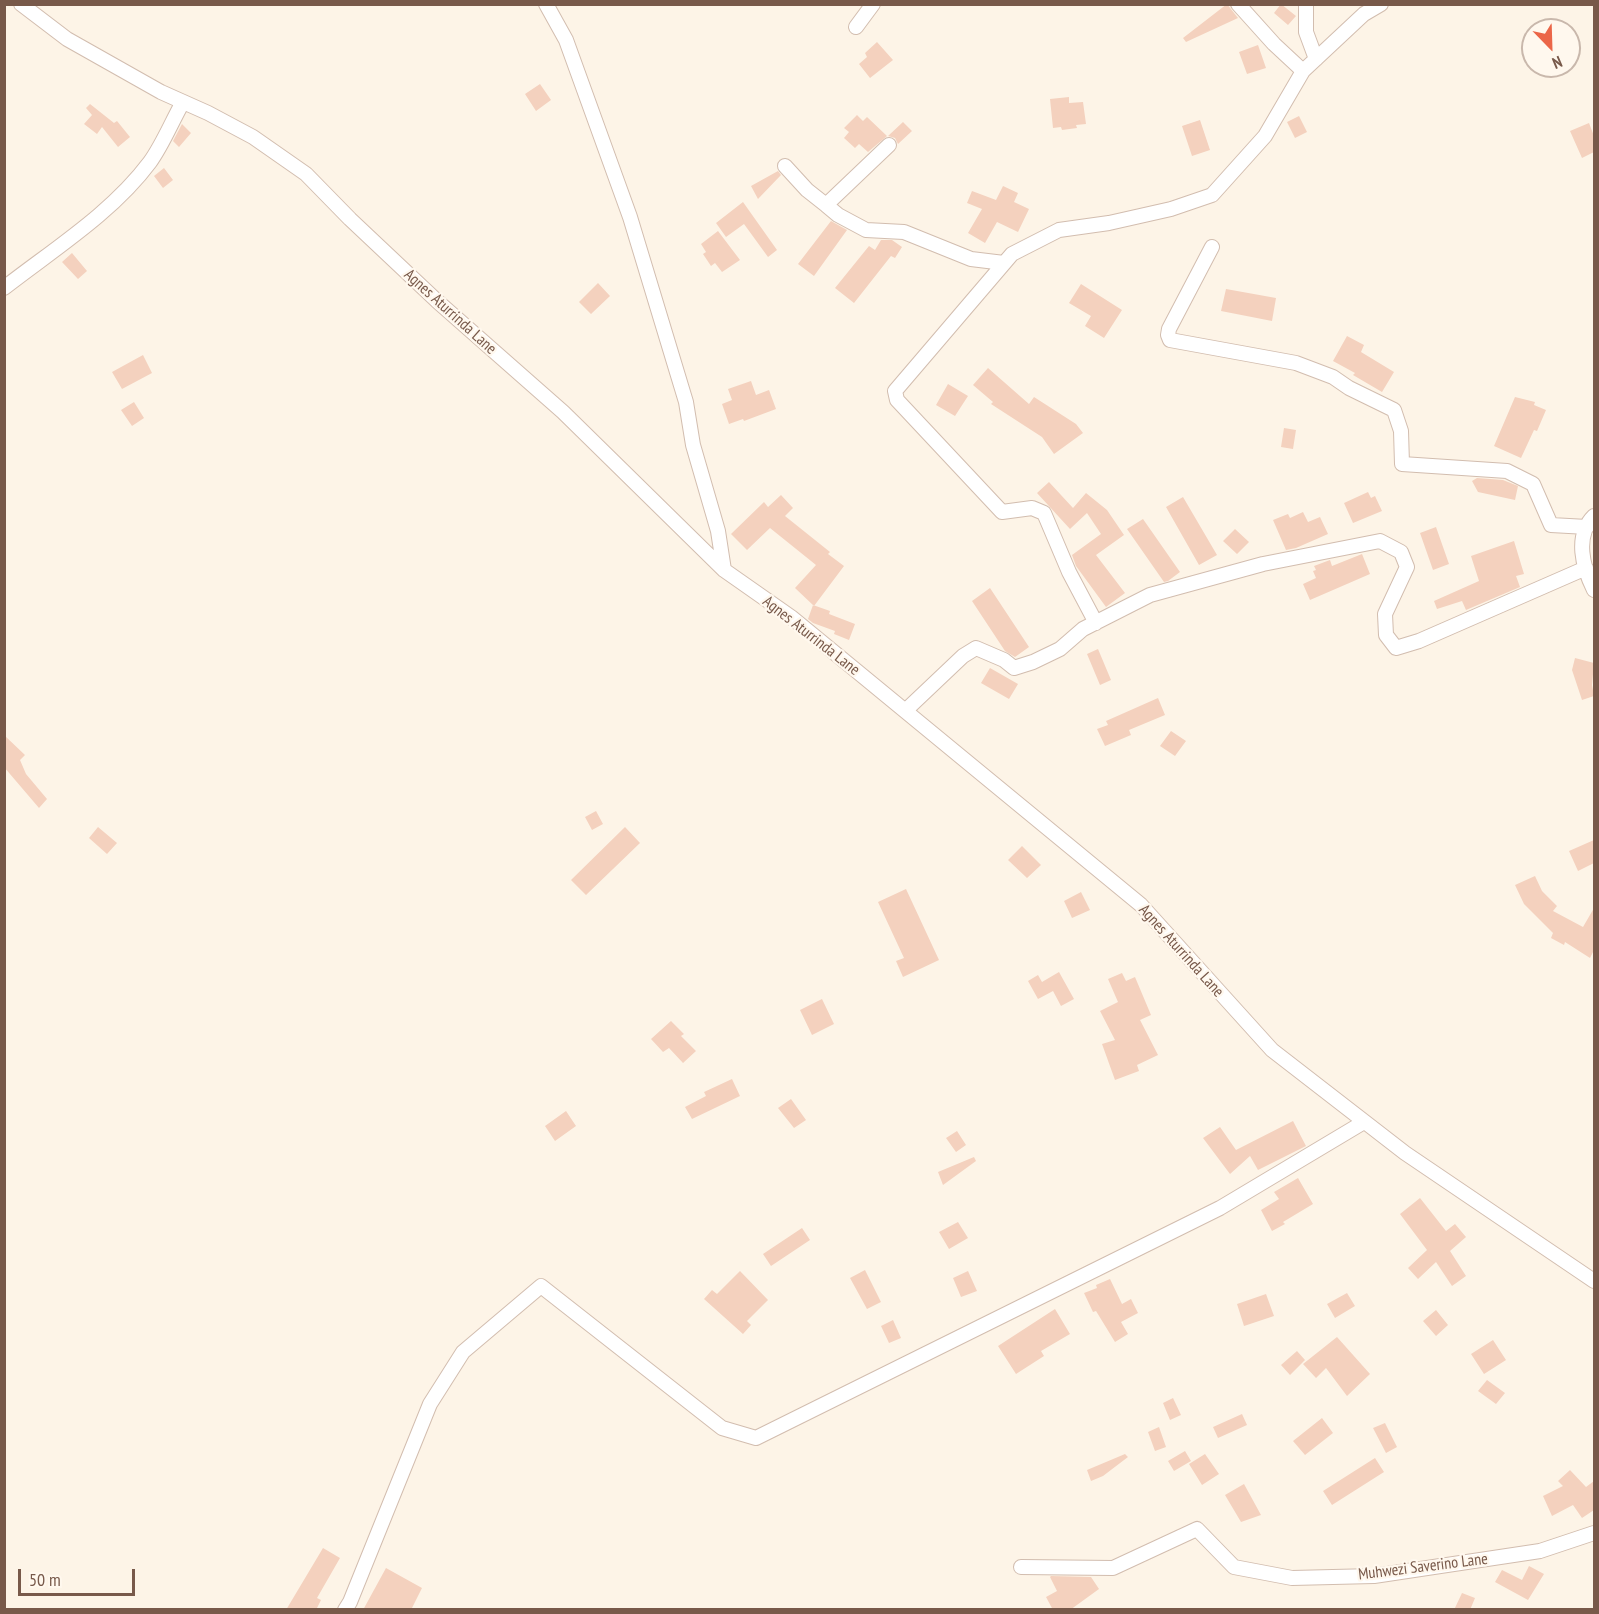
<!DOCTYPE html>
<style>
body{margin:0}
#map{position:relative;width:1599px;height:1614px;overflow:hidden;background:#fdf4e7;font-family:"PT Sans Narrow",sans-serif}
canvas{display:block}
.frame{position:absolute;inset:0;border:6px solid #78594a;pointer-events:none}
.north{position:absolute;left:1521px;top:18px;width:60px;height:60px;box-sizing:border-box;background:#fff8ee;border:2px solid #c9b8ac;border-radius:50%;rotate:157deg;font-size:16px;font-weight:700;line-height:24px;text-align:center;color:#78594a}
.north::after{content:'';display:block;margin:auto;width:21px;height:27px;background:#eb6648;clip-path:polygon(50% 0,100% 100%,50% 72%,0 100%)}
.scale{position:absolute;left:18px;top:1569px;width:117px;height:27px;box-sizing:border-box;border:3px solid #78594a;border-top:0;padding-left:8px;font-size:18px;line-height:21px;white-space:nowrap;color:#78594a;-webkit-text-stroke:4px #fff8ee;paint-order:stroke}
</style>
<div id="map">
<canvas width="1599" height="1614"></canvas>
<div class="frame"></div>
<div class="north">N</div>
<div class="scale">50 m</div>
</div>
<script>
const c = document.querySelector('canvas').getContext('2d');
c.lineJoin = 'round';
function fill(path, color) {
  c.fillStyle = color;
  c.fill(path, 'evenodd');
}
function trace(path, color, width, dash) {
  c.strokeStyle = color;
  c.lineWidth = width;
  c.lineCap = dash ? 'butt' : 'round';
  c.setLineDash(dash || []);
  c.stroke(path);
}
function label(font, color, halo, rows, align = 'center') {
  c.font = font + ' "PT Sans Narrow",sans-serif';
  c.lineWidth = 4.5;
  c.setLineDash([]);
  c.textBaseline = 'middle';
  c.strokeStyle = halo;
  c.fillStyle = color;
  for (const [text, x, y, turn = 0] of rows) {
    c.save();
    c.translate(x, y);
    c.rotate((+turn || 0) * Math.PI / 180);
    c.textAlign = isNaN(turn) ? turn : align;
    if (halo) c.strokeText(text, 0, 0);
    c.fillText(text, 0, 0);
    c.restore();
  }
}
fill(new Path2D(`
 M1227,4L1238,18L1186,42L1183,38Z
 M1281,4L1296,16L1288,25L1274,13Z
 M877,42L893,60L870,78L859,64L867,57L865,53Z
 M1258,45L1266,68L1247,74L1239,52Z
 M540,84L551,100L536,111L525,94Z
 M1069,97V103L1083,102L1086,124L1076,125L1077,128L1062,130L1061,127L1053,128L1050,99Z
 M90,104L114,123L117,121L130,137L118,147L102,127L97,134L84,124L92,115L86,108Z
 M857,115L863,121L867,117L887,136L868,152L859,144L855,148L844,138L849,132L844,128Z
 M1299,116L1307,132L1295,138L1287,122Z
 M1200,120L1210,150L1192,156L1182,126Z
 M903,122L912,131L898,144L895,138L888,136Z
 M1589,123L1594,136V152L1582,158L1570,131Z
 M182,124L191,133L179,147L173,141Z
 M164,168L173,180L163,188L154,176Z
 M778,171L781,175L758,199L751,186Z
 M1003,186L1018,193L1014,202L1029,209L1018,232L997,222L985,243L968,233L982,209L967,203L972,191L996,200Z
 M743,202L777,250L768,257L744,224L726,237L716,223Z
 M831,221L847,230L814,276L798,264Z
 M718,231L740,260L722,272L715,263L711,266L703,254L706,252L701,244Z
 M881,240H892L902,247L895,258L891,256L854,303L835,288L869,246L875,250Z
 M72,253L87,271L78,279L62,262Z
 M598,283L610,296L591,314L579,302Z
 M1081,284L1122,310L1104,338L1085,326L1091,316L1069,303Z
 M1226,289L1276,298L1272,321L1221,311Z
 M1347,336L1364,345L1361,352L1394,372L1382,392L1353,375L1355,373L1333,361Z
 M143,355L152,373L122,389L112,372Z
 M988,368L1029,404L1034,397L1076,424L1083,433L1054,454L1042,437L991,404L993,402L973,385Z
 M751,381L756,395L769,390L776,409L744,421L743,419L729,424L722,404L732,400L728,389Z
 M948,384L968,396L955,416L936,405Z
 M1515,397L1535,402L1534,405L1546,410L1537,431L1534,430L1521,458L1494,446Z
 M134,402L144,418L132,426L121,410Z
 M1284,428L1296,430L1293,449L1281,447Z
 M1477,478L1503,480L1518,486L1515,500L1478,492L1472,481Z
 M1049,482L1073,508L1086,493L1107,510L1124,535L1096,555L1125,593L1106,607L1076,566L1072,555L1101,534L1087,513L1070,529L1037,493Z
 M1368,492L1371,498L1375,496L1382,511L1353,523L1344,503Z
 M781,495L793,508L785,516L830,552L828,554L844,566L814,606L795,588L816,565L770,528L747,550L731,534L764,502L768,507Z
 M1183,497L1217,555L1199,565L1166,507Z
 M1303,512L1308,522L1320,517L1328,534L1296,548L1286,550L1273,520L1288,514L1290,518Z
 M1143,519L1180,572L1168,581L1164,582L1127,529Z
 M1436,527L1449,564L1433,570L1420,533Z
 M1235,529L1249,542L1237,554L1223,541Z
 M1514,541L1524,574L1516,576L1520,587L1466,610L1462,601L1437,609L1434,601L1479,581L1471,556Z
 M1362,554L1370,574L1310,600L1303,584L1316,578L1313,571L1316,570L1314,566L1330,560L1332,566Z
 M990,588L1029,647L1015,657L1005,651L972,601Z
 M813,605L830,611L829,614L855,624L849,640L834,634L835,631L813,623L808,619Z
 M1098,649L1111,680L1100,685L1087,654Z
 M1575,658L1594,663L1592,685L1594,696L1582,700L1572,670Z
 M990,668L1018,684L1009,699L981,683Z
 M1158,698L1165,715L1129,730L1131,735L1105,746L1097,729L1108,725L1106,721Z
 M1171,731L1186,741L1175,756L1160,746Z
 M4,735L25,755L20,760L26,774L47,799L39,808L4,767Z
 M596,811L603,824L592,830L585,817Z
 M98,827L117,843L107,854L89,838Z
 M625,827L640,843L586,895L571,880Z
 M1594,840V863L1578,871L1569,851Z
 M1022,846L1041,865L1027,878L1008,860Z
 M1535,876L1542,891L1557,906L1553,911L1583,927L1594,908V950L1590,958L1565,942L1564,945L1551,938L1553,933L1524,904L1515,885Z
 M906,889L939,960L903,977L896,961L904,958L878,902Z
 M1081,892L1090,910L1072,918L1064,901Z
 M1059,972L1074,999L1061,1006L1053,991L1038,999L1028,981L1038,975L1042,982Z
 M1122,973L1126,981L1135,977L1151,1015L1140,1020L1158,1055L1137,1065L1139,1071L1115,1080L1102,1044L1115,1040L1100,1011L1118,1002L1108,979Z
 M822,999L834,1024L812,1035L800,1010Z
 M671,1021L684,1034L681,1036L696,1051L683,1063L669,1048L663,1052L651,1039Z
 M732,1079L740,1096L692,1119L685,1107L706,1096L704,1092Z
 M791,1099L806,1120L794,1128L778,1108Z
 M566,1111L576,1126L555,1141L545,1126Z
 M1293,1121L1306,1146L1258,1170L1250,1156L1230,1174L1203,1138L1220,1127L1236,1150Z
 M957,1131L966,1145L956,1152L946,1138Z
 M974,1157L976,1161L943,1185L938,1172Z
 M1298,1178L1313,1204L1283,1222L1285,1224L1272,1231L1261,1210L1279,1199L1274,1192Z
 M1420,1198L1446,1231L1455,1224L1466,1237L1450,1251L1466,1276L1452,1286L1436,1262L1418,1279L1408,1268L1427,1250L1400,1214Z
 M958,1222L968,1238L949,1249L939,1232Z
 M802,1228L810,1240L771,1266L763,1254Z
 M865,1270L881,1302L867,1309L850,1278Z
 M740,1271L768,1300L747,1321L751,1325L743,1334L704,1299L712,1290L717,1294Z
 M968,1271L977,1291L961,1297L953,1278Z
 M1110,1279L1122,1304L1131,1299L1138,1313L1121,1322L1128,1334L1115,1342L1096,1311L1093,1312L1084,1293L1097,1288L1096,1285Z
 M1347,1293L1355,1306L1335,1318L1327,1304Z
 M1266,1294L1274,1316L1244,1326L1237,1304Z
 M1055,1309L1070,1334L1041,1351L1044,1356L1016,1374L998,1346Z
 M1436,1310L1448,1325L1436,1336L1423,1321Z
 M893,1320L901,1338L889,1343L881,1326Z
 M1337,1337L1370,1374L1347,1396L1326,1368L1316,1378L1303,1364Z
 M1493,1340L1506,1360L1484,1374L1471,1354Z
 M1297,1351L1305,1360L1290,1375L1281,1365Z
 M1487,1380L1505,1393L1496,1404L1478,1391Z
 M1173,1398L1181,1415L1170,1420L1163,1403Z
 M1242,1414L1247,1425L1218,1438L1213,1427Z
 M1322,1418L1333,1433L1305,1455L1293,1441Z
 M1385,1423L1397,1447L1386,1453L1373,1428Z
 M1159,1427L1166,1447L1155,1451L1148,1432Z
 M1185,1451L1191,1461L1174,1471L1168,1461Z
 M1125,1454L1128,1457L1103,1476L1091,1481L1087,1470Z
 M1205,1454L1219,1474L1202,1485L1189,1464Z
 M1375,1458L1384,1472L1332,1505L1323,1491Z
 M1570,1470L1586,1487L1594,1481V1510L1582,1518L1573,1505L1552,1516L1543,1496L1563,1486L1558,1481Z
 M1244,1484L1261,1515L1241,1522L1225,1495Z
 M323,1548L340,1558L317,1598L321,1600L316,1610H286Z
 M1529,1566L1544,1574L1528,1600L1495,1582L1502,1570L1522,1580Z
 M386,1568L422,1588L411,1610H363Z
 M1051,1576L1091,1577L1099,1589L1070,1610H1053L1046,1597L1057,1591L1050,1577Z
 M1462,1593L1475,1598L1470,1610H1454Z`), '#f4d1be');
const minor = new Path2D(`
 M21,4L67,39L161,92L208,113L253,137L306,174L350,219L437,301L563,412L724,570L791,617L1141,905L1272,1050L1405,1153L1594,1281
 M546,4L566,40L630,217L686,402L693,445L718,531L724,570
 M1238,4L1274,44L1303,71
 M1306,4V32L1316,59
 M856,27L873,4
 M785,166L807,190L826,205L838,215L866,230L904,232L971,259L1004,263
 M826,205L889,145
 M1212,247L1169,329L1168,335L1170,340L1296,363L1333,377L1349,388L1394,410L1401,431L1402,464L1507,471L1533,484L1551,525L1587,527
 M4,288C54,249 112,213 150,162C163,144 172,121 183,102
 M1594,516C1574,536 1583,568 1594,590
 M1096,623L1069,572L1044,513L1032,508L1002,512L897,400L895,391L1012,254L1059,230L1109,223L1171,209L1212,195L1265,136L1303,71L1364,14L1381,4
 M905,711L963,656L976,648L1004,660L1014,668L1033,662L1060,649L1083,629L1150,595L1263,564L1380,541L1401,552L1407,567L1385,614L1386,635L1396,648L1419,641L1586,568
 M1021,1567L1113,1568L1197,1529L1234,1567L1292,1578L1374,1576L1540,1551L1594,1533
 M345,1610L350,1602L430,1404L463,1352L541,1286L722,1428L756,1438L1220,1208L1364,1122`);
trace(minor, '#d2bdaf', 16);
trace(minor, '#fff', 14);
label('16px', '#78594a', '#fff8ee', [
 ["Agnes Aturrinda Lane",450,312,42],
 ["Agnes Aturrinda Lane",811,636,38],
 ["Agnes Aturrinda Lane",1181,951,48],
 ["Muhwezi Saverino Lane",1423,1567,-7]
]);
</script>
